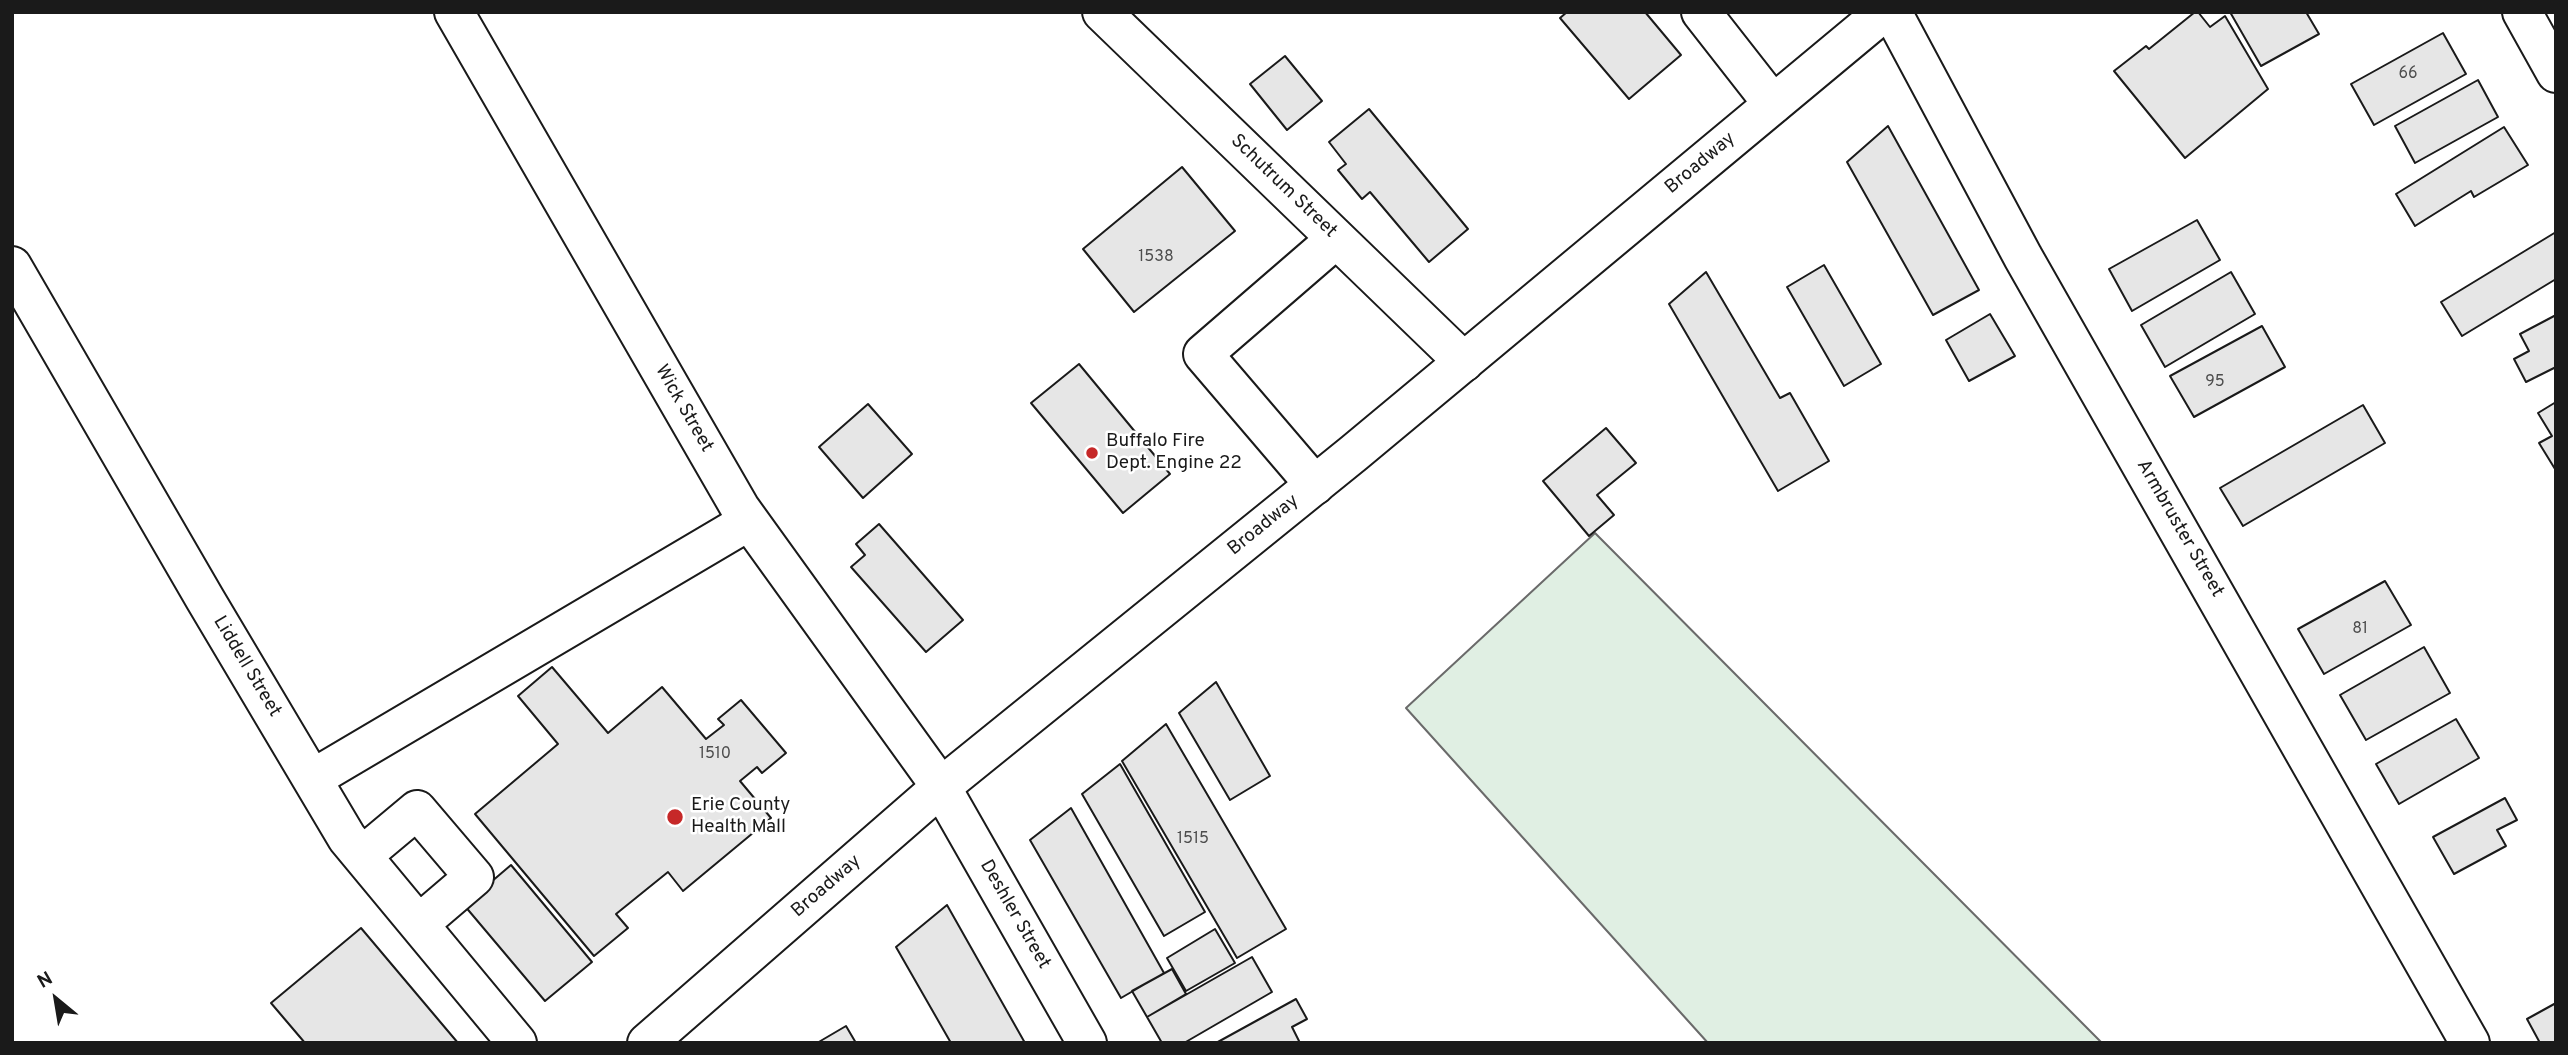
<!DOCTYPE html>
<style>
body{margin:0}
#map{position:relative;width:2568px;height:1055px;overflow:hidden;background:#fff;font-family:Overpass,sans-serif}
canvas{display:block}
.frame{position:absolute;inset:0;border:14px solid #1a1a1a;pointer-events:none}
.north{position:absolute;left:21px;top:964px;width:70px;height:70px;-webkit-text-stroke:5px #fff;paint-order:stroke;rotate:330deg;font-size:19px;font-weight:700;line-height:28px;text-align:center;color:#1a1a1a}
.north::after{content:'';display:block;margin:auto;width:24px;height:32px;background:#1a1a1a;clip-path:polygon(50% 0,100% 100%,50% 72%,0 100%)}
</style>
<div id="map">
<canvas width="2568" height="1055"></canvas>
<div class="frame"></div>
<div class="north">N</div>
</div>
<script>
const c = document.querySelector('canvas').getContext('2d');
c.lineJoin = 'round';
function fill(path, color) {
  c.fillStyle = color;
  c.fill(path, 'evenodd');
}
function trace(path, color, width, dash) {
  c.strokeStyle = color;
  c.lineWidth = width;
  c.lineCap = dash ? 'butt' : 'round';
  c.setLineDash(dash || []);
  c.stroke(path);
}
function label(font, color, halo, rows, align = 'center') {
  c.font = font + ' Overpass,sans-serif';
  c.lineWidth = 5;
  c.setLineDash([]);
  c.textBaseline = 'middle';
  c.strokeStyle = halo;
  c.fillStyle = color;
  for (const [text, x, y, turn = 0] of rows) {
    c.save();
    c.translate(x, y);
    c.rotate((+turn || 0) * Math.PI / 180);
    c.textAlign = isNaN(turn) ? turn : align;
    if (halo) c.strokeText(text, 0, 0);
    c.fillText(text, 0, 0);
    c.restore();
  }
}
const green = new Path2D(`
 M1595,533L2102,1043H1708L1406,708Z`);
fill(green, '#e0efe3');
trace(green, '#6a6a6a', 2);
const building = new Path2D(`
 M1567,12H1645L1681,55L1629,99L1560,18Z
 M2195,12H2198L2210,27L2225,16L2268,89L2185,158L2114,71L2146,46L2149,49Z
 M2230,12H2306L2319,34L2261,66Z
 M2443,33L2466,74L2374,125L2351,84Z
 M1285,56L1322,101L1287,130L1250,84Z
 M2478,80L2498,117L2415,163L2395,126Z
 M1369,109L1468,229L1429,262L1370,192L1362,199L1338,170L1346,164L1329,142Z
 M1888,126L1979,290L1933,315L1847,162Z
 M2504,127L2528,165L2474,197L2471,191L2415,226L2396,194Z
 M1182,167L1235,231L1134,312L1083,249Z
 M2197,220L2220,260L2132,311L2109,269Z
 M2556,232V279L2462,336L2441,302Z
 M1824,265L1881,364L1844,386L1787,287Z
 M1706,272L1780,398L1790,393L1829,461L1778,491L1669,304Z
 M2231,272L2255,314L2165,367L2141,325Z
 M1990,314L2015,356L1969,381L1946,340Z
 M2556,315V367L2526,382L2514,359L2529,351L2520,334Z
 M2262,326L2285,367L2194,417L2170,376Z
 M1079,364L1170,474L1123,513L1031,403Z
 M2556,402V468L2555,469L2539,443L2552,436L2538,413Z
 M868,404L912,454L863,498L819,447Z
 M2363,405L2385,443L2243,526L2220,488Z
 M1606,428L1636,463L1597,495L1614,515L1589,536L1543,481Z
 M879,524L963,620L926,652L851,567L865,555L856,544Z
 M2385,581L2411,625L2324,674L2298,629Z
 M2424,647L2450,693L2366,740L2340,695Z
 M552,667L608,733L662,687L706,739L724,725L718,719L741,700L786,753L762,773L757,767L740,781L771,818L683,891L668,872L616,914L628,928L594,956L475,814L558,744L518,696Z
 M1216,682L1270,776L1230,800L1179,713Z
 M2456,719L2479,758L2399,804L2376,764Z
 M1166,724L1286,929L1237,958L1122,761Z
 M1120,764L1205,912L1164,936L1082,794Z
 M2505,798L2517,820L2497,830L2506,846L2454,874L2433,837Z
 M1071,808L1164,973L1121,998L1030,840Z
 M511,865L592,962L545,1001L464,905Z
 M947,905L1025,1043H951L896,947Z
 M361,928L458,1043H305L271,1003Z
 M1215,929L1235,963L1186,991L1167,958Z
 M1252,957L1272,992L1184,1043H1162L1147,1017Z
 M1172,969L1186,994L1147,1017L1132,991Z
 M1296,999L1307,1019L1292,1027L1300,1043H1216Z
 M2556,1003V1043H2540L2527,1019Z
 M846,1026L856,1043H817Z`);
fill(building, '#e6e6e6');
trace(building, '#1a1a1a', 2);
const minor = new Path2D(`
 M454,12L740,508L941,787L1087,1043
 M1102,12L1464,362
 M1701,12L1773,104
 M1892,12L2023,257L2470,1043
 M2522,12L2556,73
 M12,266L205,599L347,838L517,1043
 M1315,485L1203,354L1336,239
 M312,779L749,521
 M362,856L417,810L474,877L419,924`);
const major = new Path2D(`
 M647,1043L941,787L1354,453L1884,12`);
trace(minor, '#1a1a1a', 42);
trace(major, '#1a1a1a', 42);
trace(minor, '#fff', 38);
trace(major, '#fff', 38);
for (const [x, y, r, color] of [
 [1092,453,7,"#c62828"],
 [675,817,9,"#c62828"]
]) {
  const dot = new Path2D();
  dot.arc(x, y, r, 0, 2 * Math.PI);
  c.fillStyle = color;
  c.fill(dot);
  trace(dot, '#fff', 2.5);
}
label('16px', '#4d4d4d', null, [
 ["66",2408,75],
 ["1538",1156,258],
 ["95",2215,383],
 ["81",2360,630],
 ["1510",715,755],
 ["1515",1193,840]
]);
label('19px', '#1a1a1a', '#fff', [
 ["Broadway",1701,164,-40],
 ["Schutrum Street",1283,187,44],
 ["Wick Street",683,409,60],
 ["Broadway",1264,526,-39],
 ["Armbruster Street",2179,529,60],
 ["Liddell Street",246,667,59],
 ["Broadway",827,887,-41],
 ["Deshler Street",1014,915,60]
]);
label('19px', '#1a1a1a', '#fff', [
 ["Buffalo Fire",1106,442],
 ["Dept. Engine 22",1106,464],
 ["Erie County",691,806],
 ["Health Mall",691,828]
], 'left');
</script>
